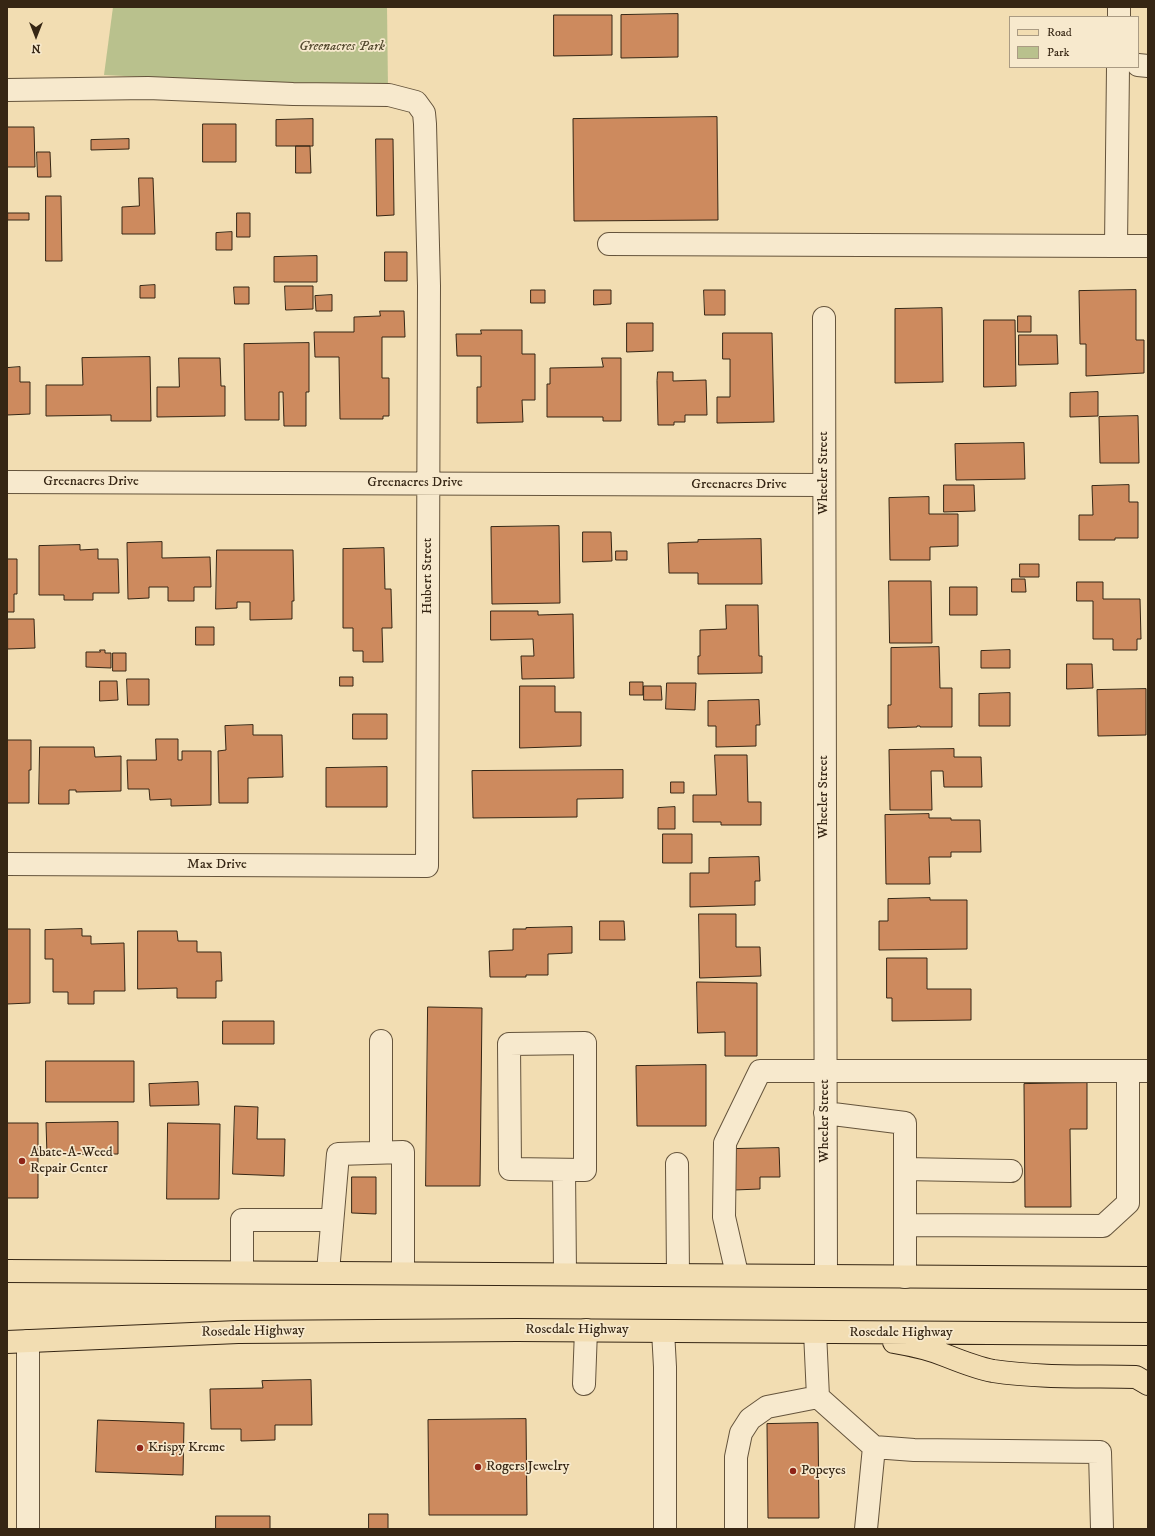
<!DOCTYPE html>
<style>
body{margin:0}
#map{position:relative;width:1155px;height:1536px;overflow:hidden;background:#f2ddb2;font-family:"IM FELL DW Pica",serif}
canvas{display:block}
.frame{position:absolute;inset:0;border:8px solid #362614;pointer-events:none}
.legend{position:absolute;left:1009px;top:16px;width:130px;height:52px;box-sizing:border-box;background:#f7e9cd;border:1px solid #aa9b83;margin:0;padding:5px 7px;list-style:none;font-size:12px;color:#362614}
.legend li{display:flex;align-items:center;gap:8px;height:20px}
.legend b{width:20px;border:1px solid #aa9b83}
.north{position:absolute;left:16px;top:16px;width:40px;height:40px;-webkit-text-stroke:3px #f7e9cd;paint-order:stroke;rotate:180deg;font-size:11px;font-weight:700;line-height:16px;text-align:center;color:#362614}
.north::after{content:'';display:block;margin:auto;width:14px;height:18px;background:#362614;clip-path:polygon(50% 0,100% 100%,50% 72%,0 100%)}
</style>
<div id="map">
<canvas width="1155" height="1536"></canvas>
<div class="frame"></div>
<ul class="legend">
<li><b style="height:5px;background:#f2ddb2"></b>Road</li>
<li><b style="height:11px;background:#b9c18d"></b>Park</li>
</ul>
<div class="north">N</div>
</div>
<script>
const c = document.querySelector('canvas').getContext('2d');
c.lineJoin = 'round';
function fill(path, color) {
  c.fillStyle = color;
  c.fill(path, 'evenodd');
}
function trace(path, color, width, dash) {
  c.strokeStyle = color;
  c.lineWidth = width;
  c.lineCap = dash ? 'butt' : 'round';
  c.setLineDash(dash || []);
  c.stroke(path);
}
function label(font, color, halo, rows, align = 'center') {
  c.font = font + ' "IM FELL DW Pica",serif';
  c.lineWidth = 3.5;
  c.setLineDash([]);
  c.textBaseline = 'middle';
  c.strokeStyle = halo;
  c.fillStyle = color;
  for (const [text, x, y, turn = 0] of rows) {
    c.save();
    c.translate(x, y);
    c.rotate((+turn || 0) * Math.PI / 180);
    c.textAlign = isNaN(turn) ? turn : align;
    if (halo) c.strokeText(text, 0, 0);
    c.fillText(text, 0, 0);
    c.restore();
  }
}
fill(new Path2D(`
 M113,7H387L388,89L104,75Z`), '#b9c18d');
const building = new Path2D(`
 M678,14V57L621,58V15Z
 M554,15H612V55L554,56Z
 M717,117L718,220L574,221L573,119Z
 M313,119V146H276V120Z
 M203,124H236V162H203Z
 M7,127H34L35,167H7Z
 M129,139V149L91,150V140Z
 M376,139H393L394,215L377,216Z
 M296,146H310L311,173H296Z
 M37,152H50L51,177H38Z
 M139,178H153L155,234H122V207L139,206Z
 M46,196H61L62,261H46Z
 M8,213H29V220H8Z
 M237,213H250V237H237Z
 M232,232V250H216V233Z
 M385,252H407V281H385Z
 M317,256V282H274V257Z
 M155,285V298H140V286Z
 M285,286H313V309L286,310Z
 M234,287H249V304H235Z
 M531,290H545V303H531Z
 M594,290H611V304L594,305Z
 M704,290H725V315H705Z
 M1136,290V340H1144V373L1086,376V344H1080L1079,291Z
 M332,295V311H316L315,296Z
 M942,308L943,382L895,383V309Z
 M380,311H404L405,337H382V378H389V416H383V419H340L339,357H315L314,332H354V317L380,316Z
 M1018,316H1031V332H1018Z
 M984,320H1015L1016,386L984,387Z
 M627,323H653V351L627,352Z
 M481,330H522V354H535V400H522L523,422L477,423V387H481V356H457L456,334H481Z
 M723,333H772L774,422L717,423V397H730V359H723Z
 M1019,335H1057L1058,364L1019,365Z
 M309,343V392H306V426H284L283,392H279V420H245L244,344Z
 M150,357L151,421H111V415L46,416V385H83L82,358Z
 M179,358H220L221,386H225V416L157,417V387H179Z
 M602,358H621V421H603V417H547V384H550V368L603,367Z
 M20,367V382H30V414L7,415V368Z
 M658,372H673V381L706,380L707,415H685V422H674V425H658L657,381Z
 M1098,392V416L1070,417V393Z
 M1138,416L1139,463H1100L1099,417Z
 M1024,443L1025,479L956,480L955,444Z
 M944,485H974L975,511L944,512Z
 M1129,485V502H1138V538H1115V540H1079V515H1093L1092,486Z
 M929,497V514H958V546L930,547V560H890L889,498Z
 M559,526L560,603L492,604L491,527Z
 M583,532H611L612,561L583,562Z
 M761,539L762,584H698V573H669L668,543L698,542V540Z
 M162,542V558L210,557L211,587H194V601H168V587H149V598L128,599L127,543Z
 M80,545V550L98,549V559H118L119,593H93V600H64V595H39V546Z
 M384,548L385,589H391L392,628H382L383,662H363V651H353V628H343V549Z
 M217,550H293L294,601H292V619L250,620V602H237V608L216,609Z
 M616,551H627V560H616Z
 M7,559H17V594H14V612H7Z
 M1020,564H1039V577H1020Z
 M1012,579H1025L1026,592H1012Z
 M889,581H931L932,643H890Z
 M1077,582H1103V599H1140L1141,639H1137V650H1113V639H1093V601H1077Z
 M950,587H977V615H950Z
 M726,605H758L759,656H762V673L698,674V656H700V630L726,629Z
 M491,611H538V615L573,614L574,678L522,679L521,656H534L533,639L491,640Z
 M8,619H34L35,648L8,649Z
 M196,627H214V645H196Z
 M939,647L940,688H952V727H920V726H917V727L888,728V705H891V648Z
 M100,650H105V653H111V668L86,667V652H100Z
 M1010,650V668H981V651Z
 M113,653H126V671H113Z
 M1067,664H1092L1093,688L1067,689Z
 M340,677H353V686H340Z
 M127,679H149V705H128Z
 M100,681H117L118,700L100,701Z
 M630,682H643V695H630Z
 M667,683H696L695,710L666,709Z
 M520,686H555V712H581V746L520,748Z
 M644,686H661L662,700H644Z
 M1146,689V735L1098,736L1097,690Z
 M1010,693V726H979V694Z
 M759,700L760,725H756V746L716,747V726H708V701Z
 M353,714H387V739H353Z
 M253,725V735H282L283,777L248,778V803H219L218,751L226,750L225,726Z
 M156,739H178V760H182V751H211V805L171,806V799L150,800L149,789H128L127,760H156Z
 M7,740H31V770H29V803H7Z
 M40,747H94L95,757L121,756V791L76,792V790H69V804H39Z
 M954,749V757H981L982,787H944L943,771H931L932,810H890L889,750Z
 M715,755H747L748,802H761V825H721V822H693V795H716Z
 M387,767V807H326V768Z
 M623,770V798L577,799V817L473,818L472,771Z
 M671,782H684V793H671Z
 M675,807V829H658V808Z
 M929,814V818H951V820H980L981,852H951V857H929L930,884H886L885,815Z
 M663,834H692V863H663Z
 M759,857L760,881H755V905L690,907V873H709V858Z
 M930,898V900H967V949L879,950V921H888V899Z
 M699,914H736V947H760L761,976L700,978Z
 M600,921H624L625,940H600Z
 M572,927V953L548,954V975H526V977H490L489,951L513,950V929H526V928Z
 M7,929H30V1003L7,1004Z
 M82,929V936H91V944L124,943L125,991H94V1004H68V992H53V959H45V930Z
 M138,931H177L178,941H197V952H221L222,981H216V998H177V988L138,989Z
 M887,958H927V989H971V1020L892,1021V998H887Z
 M697,982L757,983V1056H725V1032L698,1033Z
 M428,1007L482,1008L480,1186H426Z
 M223,1021H274V1044H223Z
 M46,1061H134V1102H46Z
 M706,1065V1126H637L636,1066Z
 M198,1082L199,1105L150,1106L149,1084Z
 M1087,1083V1129H1070L1071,1207H1025L1024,1084Z
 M235,1106L258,1107L257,1139H285L284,1176L233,1174Z
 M118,1122V1154L47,1155L46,1123Z
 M7,1123H38V1198H7Z
 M168,1123L220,1124L219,1199H167Z
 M779,1148L780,1177H760V1189L734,1190L733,1149Z
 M352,1177H376V1214L352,1213Z
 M311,1380L312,1425H275V1440L241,1441V1429H211L210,1389L263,1388L262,1381Z
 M526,1419L527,1515H429L428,1420Z
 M98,1420L184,1423L183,1475L96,1472Z
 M818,1423L819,1518H768L767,1424Z
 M369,1514H388V1529H369Z
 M216,1516H270V1529H216Z`);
fill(building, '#cd8a5e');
trace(building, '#362614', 1);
const minor = new Path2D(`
 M1119,17V7
 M1138,65L1148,66
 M1118,67L1116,246H1148
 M7,90L148,88L293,94L389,95L416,102L424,113L425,124L429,286L427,866L7,864
 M609,244L1116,246
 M824,318L826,1276
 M7,482L823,485
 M585,1043V1170L510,1169L509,1044Z
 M825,1113L905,1123V1169
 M381,1152V1041
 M677,1164L678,1274
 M564,1170L565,1273
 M905,1225L1103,1226L1128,1203V1071
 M242,1272V1220H332
 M328,1272L338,1154L403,1152V1273
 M737,1274L724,1217L725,1143L760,1071H1148
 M905,1277V1169L1011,1171
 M663,1331L665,1367V1529
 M815,1332L818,1397L874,1447L866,1529
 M28,1341V1529
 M584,1384L586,1330
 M874,1447L914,1450L1100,1452L1102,1529
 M736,1529V1457L741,1433L750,1419L767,1407L818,1397`);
const major = new Path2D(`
 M7,1271L1148,1278
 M7,1342L238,1332L517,1330L1148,1334
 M894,1342C912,1345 930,1349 947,1356C962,1362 977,1368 993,1371C1040,1378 1089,1376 1136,1377L1148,1384`);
trace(minor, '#65543c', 24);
trace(major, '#362614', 24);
trace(minor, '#f7e9cd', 22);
trace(major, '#f2ddb2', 22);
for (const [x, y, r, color] of [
 [22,1161,4,"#8f2418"],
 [140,1448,4,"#8f2418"],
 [478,1467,4,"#8f2418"],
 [793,1471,4,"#8f2418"]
]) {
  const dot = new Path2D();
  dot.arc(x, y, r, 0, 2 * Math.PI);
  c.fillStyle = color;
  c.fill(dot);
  trace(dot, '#f7e9cd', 1.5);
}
label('italic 14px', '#574d32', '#f7e9cd', [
 ["Greenacres Park",342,47]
]);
label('14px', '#362614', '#f7e9cd', [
 ["Wheeler Street",824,473,-90],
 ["Greenacres Drive",91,482],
 ["Greenacres Drive",415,483],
 ["Greenacres Drive",739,485],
 ["Hubert Street",428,576,-90],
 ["Wheeler Street",824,797,-90],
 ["Max Drive",217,865],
 ["Wheeler Street",825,1121,-90],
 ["Rosedale Highway",577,1330],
 ["Rosedale Highway",253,1332,-1],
 ["Rosedale Highway",901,1333]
]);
label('14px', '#362614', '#f7e9cd', [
 ["Abate-A-Weed",30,1153],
 ["Repair Center",30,1169],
 ["Krispy Kreme",148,1448],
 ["Rogers Jewelry",486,1467],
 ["Popeyes",801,1471]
], 'left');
</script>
